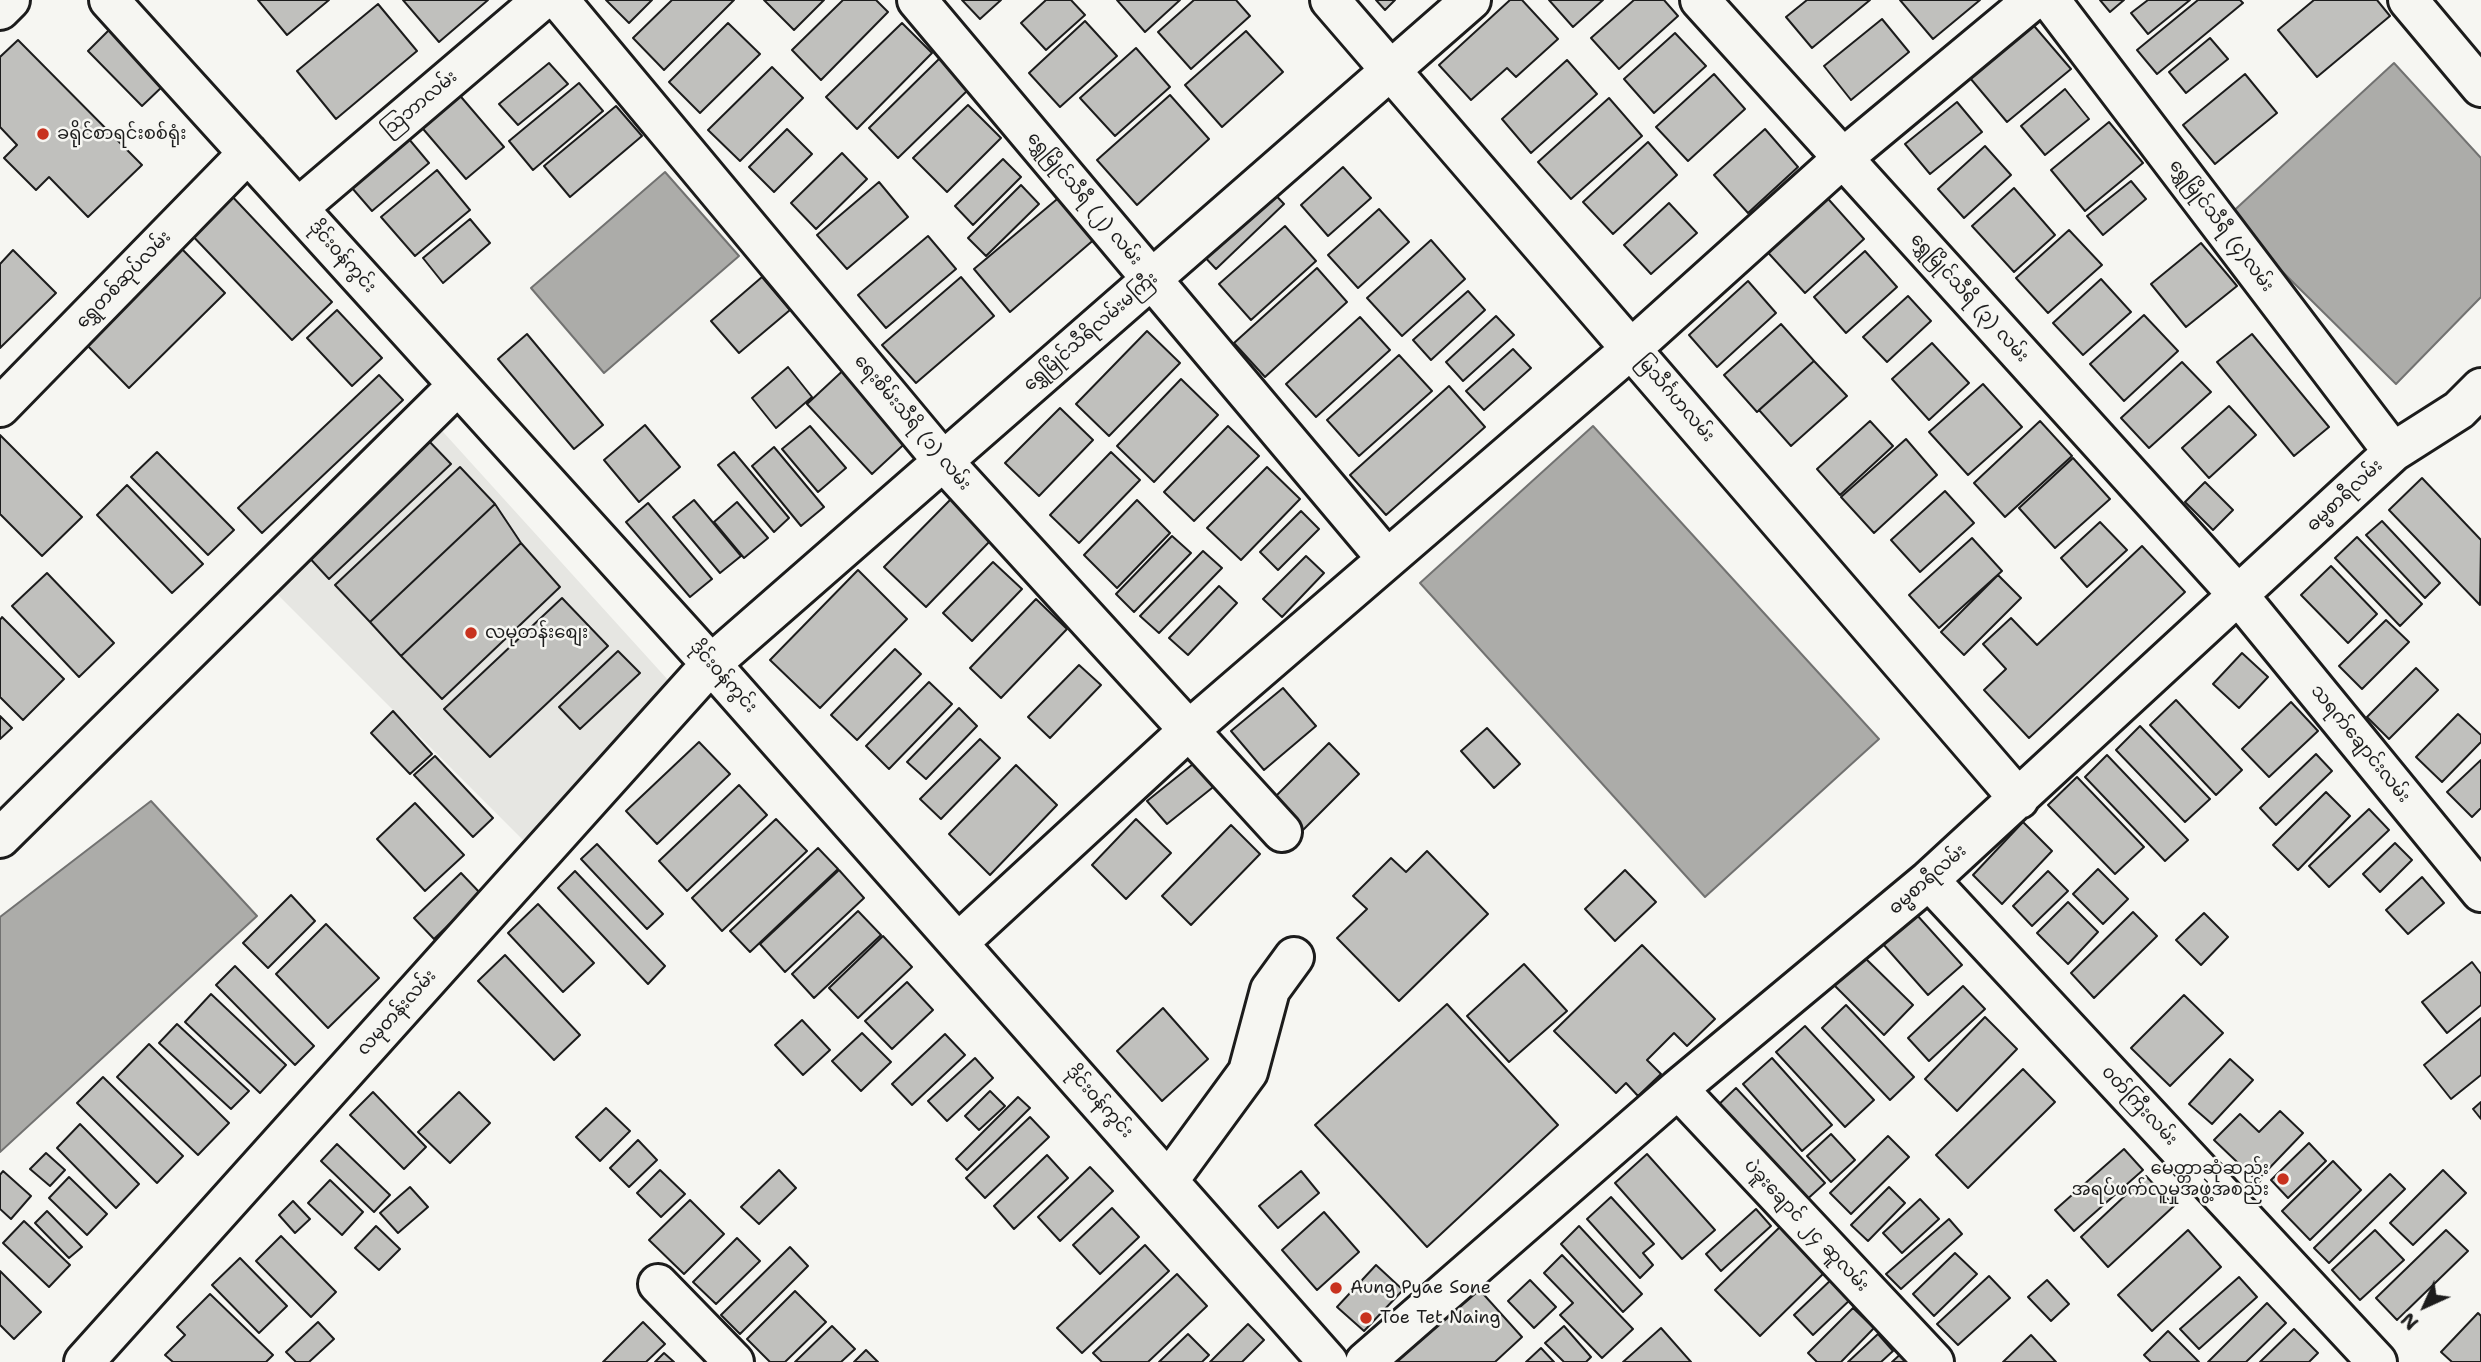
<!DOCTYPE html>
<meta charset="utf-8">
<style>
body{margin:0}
#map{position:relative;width:2481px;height:1362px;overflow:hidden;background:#f6f6f2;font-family:"Shantell Sans",sans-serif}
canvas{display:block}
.north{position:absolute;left:2390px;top:1271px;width:70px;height:70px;-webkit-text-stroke:5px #f6f6f2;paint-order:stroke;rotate:225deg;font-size:19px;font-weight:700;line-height:28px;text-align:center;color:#1c1c1c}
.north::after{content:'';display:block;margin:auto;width:24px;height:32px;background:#1c1c1c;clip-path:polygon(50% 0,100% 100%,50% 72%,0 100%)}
</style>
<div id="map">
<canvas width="2481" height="1362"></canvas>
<div class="north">N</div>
</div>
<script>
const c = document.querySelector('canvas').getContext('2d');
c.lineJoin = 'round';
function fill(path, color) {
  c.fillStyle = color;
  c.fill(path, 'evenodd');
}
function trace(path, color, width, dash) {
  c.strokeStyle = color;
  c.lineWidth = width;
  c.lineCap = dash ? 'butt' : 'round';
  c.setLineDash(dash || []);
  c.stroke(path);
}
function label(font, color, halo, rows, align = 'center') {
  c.font = font + ' "Shantell Sans","Noto Sans Myanmar",sans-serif';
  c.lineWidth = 5;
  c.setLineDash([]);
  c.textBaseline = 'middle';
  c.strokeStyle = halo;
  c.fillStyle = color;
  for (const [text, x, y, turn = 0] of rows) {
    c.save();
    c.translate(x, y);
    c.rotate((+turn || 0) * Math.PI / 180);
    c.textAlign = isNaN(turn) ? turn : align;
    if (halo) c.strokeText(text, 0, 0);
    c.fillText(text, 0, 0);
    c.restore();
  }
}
fill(new Path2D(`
 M425,412L678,691L523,840L259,576Z`), '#e6e6e2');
const water = new Path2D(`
 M2394,63L2481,158V297L2396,384L2227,217Z
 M665,172L739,256L604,373L531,288Z
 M1593,426L1879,739L1705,897L1420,583Z
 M151,801L257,916L0,1152V917Z`);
fill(water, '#acaca9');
trace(water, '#727271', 2);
const building = new Path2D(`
 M258,0H329L287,35Z
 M403,0H488L439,42Z
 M606,0H652L629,23Z
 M672,0H734L664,70L633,38Z
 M764,0H824L794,30Z
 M843,0H876L888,12L821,80L792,50Z
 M962,0H1001L980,19Z
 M1046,0H1071L1085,15L1046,50L1021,23Z
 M1117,0H1180L1145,32Z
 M1194,0H1236L1250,16L1191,69L1158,32Z
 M1376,0H1395L1385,10Z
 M1510,0H1522L1558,39L1516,77L1507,68L1471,100L1439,65Z
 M1549,0H1603L1573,27Z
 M1634,0H1664L1678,16L1619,69L1591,38Z
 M1807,0H1870L1812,48L1786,17Z
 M1900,0H1980L1933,39Z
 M2100,0H2124L2110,12Z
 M2148,0H2190L2148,34L2131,13Z
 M2198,0H2240L2243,3L2157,74L2137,50Z
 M2314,0H2377L2390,16L2317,77L2278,30Z
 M378,4L417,51L336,119L297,71Z
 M1882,19L1909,52L1851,100L1824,66Z
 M2029,20L2071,69L2007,122L1965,72Z
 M1085,21L1117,56L1060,107L1029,73Z
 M728,23L760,54L700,113L669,82Z
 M902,23L932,53L857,129L826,97Z
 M110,29L165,84L142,106L88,51Z
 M1246,31L1283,72L1222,127L1185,85Z
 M1675,33L1706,66L1654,113L1624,79Z
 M2210,38L2228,59L2186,93L2169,72Z
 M18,40L142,165L88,217L49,177L36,190L4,158L17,145L0,127V57Z
 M1136,48L1170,87L1115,136L1080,98Z
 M940,58L970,88L898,158L869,128Z
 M1567,60L1597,94L1531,153L1502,119Z
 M549,63L568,84L518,125L499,104Z
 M772,67L803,98L740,161L708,130Z
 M1714,74L1745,109L1688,161L1656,127Z
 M2245,74L2277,113L2215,164L2183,125Z
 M579,83L603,111L533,170L509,141Z
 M2065,89L2089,119L2045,155L2021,126Z
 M456,91L504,147L466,179L418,123Z
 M1170,95L1209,139L1137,205L1097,160Z
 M1609,98L1642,136L1571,199L1538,162Z
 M1957,102L1982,132L1930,174L1905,144Z
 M968,105L1001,138L947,192L913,158Z
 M616,106L642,136L570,197L544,166Z
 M2109,122L2143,163L2085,211L2051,170Z
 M787,129L812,154L774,192L749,167Z
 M1765,129L1798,167L1748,213L1714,175Z
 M403,132L429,163L372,211L346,181Z
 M1648,142L1677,175L1613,234L1583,202Z
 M1985,146L2011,175L1964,218L1938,189Z
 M842,153L867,179L816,229L791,203Z
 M1003,159L1021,177L973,225L955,206Z
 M1343,167L1371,198L1328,236L1301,205Z
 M437,170L470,210L415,256L381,217Z
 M2131,181L2146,199L2103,235L2087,216Z
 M879,182L908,217L847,269L817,235Z
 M1021,185L1039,204L986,256L968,238Z
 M1267,186L1284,204L1216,269L1200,252Z
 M2014,188L2055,235L2014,272L1972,226Z
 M228,192L332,302L292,340L187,230Z
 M1822,192L1864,239L1805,293L1762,246Z
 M1062,195L1097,237L1010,312L974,269Z
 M1669,203L1697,233L1651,274L1624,245Z
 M1379,209L1409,242L1358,288L1328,255Z
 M470,219L490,243L443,283L423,258Z
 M1285,226L1316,261L1251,320L1219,284Z
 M2069,230L2102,265L2048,313L2016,278Z
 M928,236L956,269L886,328L858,295Z
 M1431,240L1465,279L1402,336L1367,298Z
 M2201,243L2237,286L2186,327L2151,284Z
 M180,247L225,293L129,388L84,342Z
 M13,250L56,293L0,348V264Z
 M1865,251L1897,287L1846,333L1814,297Z
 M1317,268L1347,302L1265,377L1234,343Z
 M762,277L790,310L739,353L711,321Z
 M961,277L994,316L916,383L882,345Z
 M2101,279L2131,312L2083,355L2053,323Z
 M1748,281L1776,313L1717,367L1689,335Z
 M1468,291L1485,310L1431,360L1413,340Z
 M1908,296L1931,321L1887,362L1863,337Z
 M337,310L382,358L352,386L307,338Z
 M2144,315L2178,351L2124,401L2090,364Z
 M1496,316L1514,335L1463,381L1446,362Z
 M1360,317L1390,350L1316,417L1286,384Z
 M1781,324L1814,361L1757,412L1724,375Z
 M1147,331L1180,363L1109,436L1076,404Z
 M527,334L603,425L574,449L498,359Z
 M2252,334L2329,427L2294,456L2217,362Z
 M1932,343L1969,383L1929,420L1892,379Z
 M1513,349L1531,368L1484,410L1466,391Z
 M1399,355L1432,391L1359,456L1327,420Z
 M1814,361L1847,396L1791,446L1759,410Z
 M2182,362L2211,392L2149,448L2121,418Z
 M849,365L914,435L872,474L807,404Z
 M788,367L812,397L776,428L752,398Z
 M379,375L403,400L262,533L238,508Z
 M1181,379L1218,415L1154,482L1117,446Z
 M1983,384L2022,427L1968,475L1929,432Z
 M1449,386L1485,427L1386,515L1350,475Z
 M2229,406L2256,435L2209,478L2182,448Z
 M1060,408L1093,440L1039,496L1005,463Z
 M1870,421L1893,446L1840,495L1817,469Z
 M2040,421L2072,456L2005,517L1974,483Z
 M645,425L680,467L639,502L604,460Z
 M810,426L846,468L818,492L782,449Z
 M1228,426L1259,456L1194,521L1164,492Z
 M0,435L82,517L42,556L0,514Z
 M426,438L451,464L329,579L305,553Z
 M1906,439L1937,475L1874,533L1841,497Z
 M774,447L824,507L801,526L752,466Z
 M157,452L234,530L208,555L131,477Z
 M734,452L789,518L774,532L718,465Z
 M1111,452L1140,480L1079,543L1050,515Z
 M2073,458L2110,499L2055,548L2019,508Z
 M460,467L495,504L370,622L335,585Z
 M1267,467L1300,499L1241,560L1207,528Z
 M2422,478L2481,540L2480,605L2389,510Z
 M2205,482L2233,510L2213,530L2185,502Z
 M127,485L203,564L172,593L97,515Z
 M1945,491L1974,523L1920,572L1891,540Z
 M951,499L992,539L926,607L884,567Z
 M694,500L741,556L720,573L673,517Z
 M1137,500L1170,533L1117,588L1084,555Z
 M737,502L768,538L744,558L714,522Z
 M648,503L712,579L690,597L626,522Z
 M495,504L521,543L401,656L370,622Z
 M1301,511L1319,529L1278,570L1260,552Z
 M2382,521L2440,583L2425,598L2366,535Z
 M2100,522L2127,550L2087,587L2061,558Z
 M1172,536L1191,553L1134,612L1116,594Z
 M2357,537L2422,604L2400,626L2335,558Z
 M1972,538L2002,571L1939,628L1909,595Z
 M521,543L560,587L442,699L401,656Z
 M2142,546L2185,592L2029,738L1984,690L2006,669L1983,644L2011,618L2037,645Z
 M1203,551L1222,568L1159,633L1140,616Z
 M1306,556L1324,573L1282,617L1263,599Z
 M993,562L1022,589L972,641L943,613Z
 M2331,566L2377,614L2348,643L2301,595Z
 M858,570L907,619L820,708L770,660Z
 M47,573L114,643L79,677L12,606Z
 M1998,575L2021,598L1964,655L1941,632Z
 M1219,586L1237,603L1188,655L1169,638Z
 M562,598L608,646L490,757L444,709Z
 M1036,599L1067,629L1001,698L970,668Z
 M2,617L64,679L23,720L0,697V620Z
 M2386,620L2409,642L2362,689L2339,666Z
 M895,649L921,674L857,740L831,715Z
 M618,651L640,673L580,729L559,707Z
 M2242,653L2268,677L2239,708L2213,684Z
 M1079,665L1101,685L1050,738L1028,717Z
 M2416,668L2438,690L2389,739L2367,717Z
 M929,682L952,704L889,769L866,746Z
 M1283,688L1316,726L1264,770L1231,731Z
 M2176,700L2242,770L2216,795L2150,725Z
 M2291,702L2318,731L2269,777L2242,749Z
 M959,708L977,726L926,779L907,762Z
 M393,711L432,754L410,774L371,733Z
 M2458,714L2481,735V742L2442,782L2416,757Z
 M0,716L12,728L0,739Z
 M2140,726L2210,799L2185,822L2116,750Z
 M1487,728L1520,764L1494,788L1461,751Z
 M980,739L1000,758L941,819L920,799Z
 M699,742L730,774L657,844L626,811Z
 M1329,743L1359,774L1302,831L1272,800Z
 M2316,754L2332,771L2276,825L2260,808Z
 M2107,755L2188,840L2165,861L2085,777Z
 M435,756L493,818L473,837L414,775Z
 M1198,760L1217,784L1167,824L1147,801Z
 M2481,760V808L2472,817L2447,792Z
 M1016,765L1057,805L990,875L949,834Z
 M2077,777L2144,847L2115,874L2048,805Z
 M739,785L767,815L687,891L659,861Z
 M2326,792L2350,816L2298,870L2273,845Z
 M415,803L464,855L425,891L377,839Z
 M2369,809L2389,830L2329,887L2309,866Z
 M776,819L807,851L722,931L692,898Z
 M1136,819L1171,853L1126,899L1092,865Z
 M2023,822L2052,851L2002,904L1973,875Z
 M1231,825L1260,854L1191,925L1162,896Z
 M2395,843L2412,860L2380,892L2363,874Z
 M597,844L663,914L647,929L581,859Z
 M818,848L838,869L750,952L730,931Z
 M1427,851L1488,914L1399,1001L1337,938L1367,909L1353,896L1391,858L1406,872Z
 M2098,869L2128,899L2103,924L2073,894Z
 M839,870L864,898L785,972L760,944Z
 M1625,870L1656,902L1615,941L1585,909Z
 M575,871L665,966L648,984L558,888Z
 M2048,871L2068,891L2032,926L2013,906Z
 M461,873L481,894L434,939L414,918Z
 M2422,877L2444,903L2408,934L2386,910Z
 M291,895L315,921L268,968L243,943Z
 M2068,902L2098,932L2068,964L2037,933Z
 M538,904L594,963L563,992L508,933Z
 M858,911L881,935L814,998L792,974Z
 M2133,912L2157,936L2094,998L2071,973Z
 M2204,913L2228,937L2201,965L2176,940Z
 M1916,914L1962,965L1928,995L1883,944Z
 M326,924L379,978L328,1028L276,974Z
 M883,936L912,967L858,1018L829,988Z
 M1642,945L1715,1019L1687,1046L1674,1033L1647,1060L1661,1074L1638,1096L1626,1083L1616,1093L1554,1031Z
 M505,955L580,1035L554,1060L478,981Z
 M1863,956L1913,1005L1884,1035L1834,985Z
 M2472,962L2481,974V1005L2447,1033L2422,1002Z
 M1524,964L1567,1011L1509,1062L1467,1016Z
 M235,966L314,1046L295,1065L216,985Z
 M907,982L933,1010L892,1049L865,1021Z
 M1963,986L1985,1009L1929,1061L1908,1038Z
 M211,994L286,1065L260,1093L185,1022Z
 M2184,995L2223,1033L2170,1086L2131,1048Z
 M1447,1004L1558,1125L1427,1247L1315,1125Z
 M1846,1005L1914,1077L1890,1100L1822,1028Z
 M1163,1008L1208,1059L1162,1101L1117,1051Z
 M1985,1017L2017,1049L1957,1111L1925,1079Z
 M2481,1018V1075L2451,1099L2424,1065Z
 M802,1020L830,1050L803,1075L775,1045Z
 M177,1024L249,1091L231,1109L159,1043Z
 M1805,1026L1874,1100L1845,1127L1776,1052Z
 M862,1033L891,1062L861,1091L832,1061Z
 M945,1034L965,1055L912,1105L892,1084Z
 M149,1044L229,1123L198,1155L117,1077Z
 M975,1058L993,1078L947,1121L928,1101Z
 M1772,1058L1832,1125L1802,1151L1743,1084Z
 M2230,1059L2253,1080L2212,1124L2189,1104Z
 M2023,1069L2055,1102L1968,1188L1936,1155Z
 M103,1077L183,1156L157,1183L77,1103Z
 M1736,1088L1825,1183L1803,1203L1714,1109Z
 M990,1091L1005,1106L979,1130L965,1116Z
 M373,1092L426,1147L404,1169L350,1115Z
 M459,1092L490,1123L450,1163L418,1132Z
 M1018,1097L1030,1108L967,1170L956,1159Z
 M2481,1102V1119L2473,1109Z
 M606,1108L630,1131L600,1161L576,1137Z
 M2280,1111L2303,1133L2257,1181L2214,1140L2240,1114L2259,1132Z
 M1030,1117L1049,1137L985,1198L966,1178Z
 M80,1124L139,1184L116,1208L57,1148Z
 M1831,1134L1855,1160L1831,1182L1807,1156Z
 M1888,1136L1909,1157L1851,1214L1830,1193Z
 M638,1140L657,1160L629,1187L610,1168Z
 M2309,1143L2326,1161L2288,1198L2271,1180Z
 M337,1144L390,1195L374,1212L321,1161Z
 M2124,1149L2143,1170L2074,1231L2055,1210Z
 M46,1153L65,1170L50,1186L30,1169Z
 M1647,1154L1715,1230L1682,1259L1615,1183Z
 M1047,1155L1068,1178L1014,1229L994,1206Z
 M2333,1161L2361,1190L2310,1240L2282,1211Z
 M1090,1167L1113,1191L1060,1241L1038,1217Z
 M660,1170L685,1194L661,1217L637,1193Z
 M779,1170L796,1188L759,1224L741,1207Z
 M2443,1170L2466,1193L2413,1245L2390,1223Z
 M3,1171L31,1196L11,1219L0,1209V1175Z
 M1301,1171L1319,1193L1278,1228L1259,1206Z
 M2390,1174L2405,1189L2329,1263L2314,1248Z
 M2146,1176L2174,1206L2108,1267L2081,1237Z
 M69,1177L107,1214L87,1235L49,1198Z
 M330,1180L363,1212L342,1235L308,1203Z
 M410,1187L428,1207L398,1233L380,1213Z
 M1889,1187L1905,1203L1868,1241L1851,1225Z
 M1611,1197L1654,1244L1643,1253L1653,1265L1640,1278L1587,1219Z
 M1920,1199L1939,1219L1902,1253L1883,1233Z
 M690,1200L724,1234L684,1274L649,1240Z
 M293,1201L310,1219L295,1233L279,1215Z
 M1112,1208L1139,1237L1100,1274L1073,1245Z
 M1756,1209L1771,1226L1721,1271L1706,1254Z
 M47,1211L82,1247L69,1258L35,1223Z
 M1324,1212L1359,1252L1317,1290L1282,1250Z
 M1949,1219L1962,1234L1901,1289L1886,1274Z
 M24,1221L70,1265L49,1287L3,1243Z
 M1783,1224L1827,1270L1760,1336L1715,1290Z
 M376,1226L400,1249L379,1270L355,1248Z
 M1579,1226L1642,1294L1623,1312L1561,1244Z
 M2188,1230L2221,1267L2152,1331L2118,1295Z
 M2375,1230L2404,1260L2360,1300L2332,1270Z
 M2446,1230L2468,1251L2397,1320L2376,1298Z
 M281,1236L336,1292L311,1317L256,1261Z
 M737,1238L760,1261L716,1304L693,1282Z
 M1145,1245L1169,1271L1082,1353L1057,1328Z
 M790,1247L808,1266L740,1334L721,1315Z
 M1955,1253L1977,1274L1934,1316L1913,1294Z
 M1562,1255L1633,1329L1602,1358L1560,1315L1573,1303L1544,1273Z
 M240,1258L287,1306L259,1333L212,1285Z
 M1376,1265L1403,1290L1364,1331L1337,1307Z
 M0,1271L41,1312L14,1339L0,1325Z
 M1177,1274L1207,1306L1148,1362H1102L1093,1353Z
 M1989,1276L2010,1298L1958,1345L1937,1324Z
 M1834,1277L1853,1297L1813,1335L1794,1315Z
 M2239,1277L2257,1297L2199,1349L2180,1329Z
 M1530,1280L1556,1307L1534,1328L1508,1301Z
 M2047,1280L2069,1304L2051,1321L2028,1297Z
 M1477,1287L1522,1337L1495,1362H1393Z
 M795,1291L826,1322L785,1362H770L747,1339Z
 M210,1294L273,1355L266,1362H173L165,1355L185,1335L177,1327Z
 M2267,1303L2286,1323L2246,1362H2208Z
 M1853,1308L1874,1328L1841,1362H1817L1808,1353Z
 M2478,1313L2481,1316V1362H2452L2441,1352Z
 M318,1322L334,1339L309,1362H296L286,1352Z
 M643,1322L665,1344L646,1362H603Z
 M1248,1324L1264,1340L1242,1362H1210Z
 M832,1326L855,1349L841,1362H795Z
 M1564,1326L1591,1357L1586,1362H1564L1545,1343Z
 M1661,1328L1691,1362H1623Z
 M2294,1329L2318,1353L2309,1362H2260Z
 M2168,1331L2199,1362H2151L2144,1355Z
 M1188,1334L1209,1355L1202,1362H1159Z
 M1878,1334L1893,1351L1881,1362H1848Z
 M2031,1335L2056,1362H2003Z
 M1541,1348L1554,1362H1526Z
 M1906,1349L1918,1362H1892Z
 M866,1350L878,1362H854Z
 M664,1353L674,1362H655Z`);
fill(building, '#c0c0bd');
trace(building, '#1c1c1c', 2);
const minor = new Path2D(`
 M109,0L711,664L1328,1362
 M559,0L943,461L1282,832
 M917,0L1387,559
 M1330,0L2019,799
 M1700,0L2239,596L2481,892
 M2050,0L2393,452
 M2408,0L2481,87
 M0,10L10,0
 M298,208L542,0
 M0,407L248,153
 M0,838L458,385
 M1929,880L2377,1362
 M958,943L1189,730L1631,349L1843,158L2033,0
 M1678,1089L1934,1362
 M1169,1180L1248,1072L1270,990L1294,957
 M658,1284L734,1362
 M84,1362L711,664L1471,0
 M1365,1362L1678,1089L1929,880L2393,452L2459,410L2481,388`);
trace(minor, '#1c1c1c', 44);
trace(minor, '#f6f6f2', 38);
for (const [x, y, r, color] of [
 [43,134,7,"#c8321e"],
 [471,633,7,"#c8321e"],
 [2283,1179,7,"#c8321e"],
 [1336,1288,7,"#c8321e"],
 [1366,1318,7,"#c8321e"]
]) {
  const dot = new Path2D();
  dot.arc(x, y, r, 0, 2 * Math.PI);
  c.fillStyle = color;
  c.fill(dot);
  trace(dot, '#f6f6f2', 2.5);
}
label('18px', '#1c1c1c', '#f6f6f2', [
 ["သြဘာလမ်း",420,104,-40],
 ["ရွှေမြိုင်သီရီ (၂) လမ်း",1084,199,50],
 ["ရွှေမြိုင်သီရီ (၄)လမ်း",2221,226,53],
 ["ဒိုင်းဝန်ကွင်း",342,257,48],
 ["ရွှေတစ်ဆုပ်လမ်း",124,280,-46],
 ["ရွှေမြိုင်သီရိ (၃) လမ်း",1969,298,48],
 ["ရွှေမြိုင်သီရိလမ်းမကြီး",1091,332,-41],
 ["မြသီင်္ဂဟလမ်း",1675,399,49],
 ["ရေးစိမ်းသီရိ (၁) လမ်း",912,423,50],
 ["ဓမ္မစာရီလမ်း",2345,496,-43],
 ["ဒိုင်းဝန်ကွင်း",723,677,48],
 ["သရက်ချောင်းလမ်း",2360,744,51],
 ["ဓမ္မစာရီလမ်း",1928,880,-41],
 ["လမုတန်းလမ်း",397,1013,-48],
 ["ဒိုင်းဝန်ကွင်း",1099,1102,48],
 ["၀တ်ကြီးလမ်း",2139,1106,47],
 ["ပဲခူးချောင် ၂၄ ဆူလမ်း",1806,1226,47]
]);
label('18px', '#1c1c1c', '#f6f6f2', [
 ["ခရိုင်စာရင်းစစ်ရုံး",57,134],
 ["လမုတန်းစျေး",485,633],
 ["မေတ္တာဆုံဆည်း",2269,1169,"right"],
 ["အရပ်ဖက်လူမှုအဖွဲ့အစည်း",2269,1190,"right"],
 ["Aung Pyae Sone",1350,1288],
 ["Toe Tet Naing",1380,1318]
], 'left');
</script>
